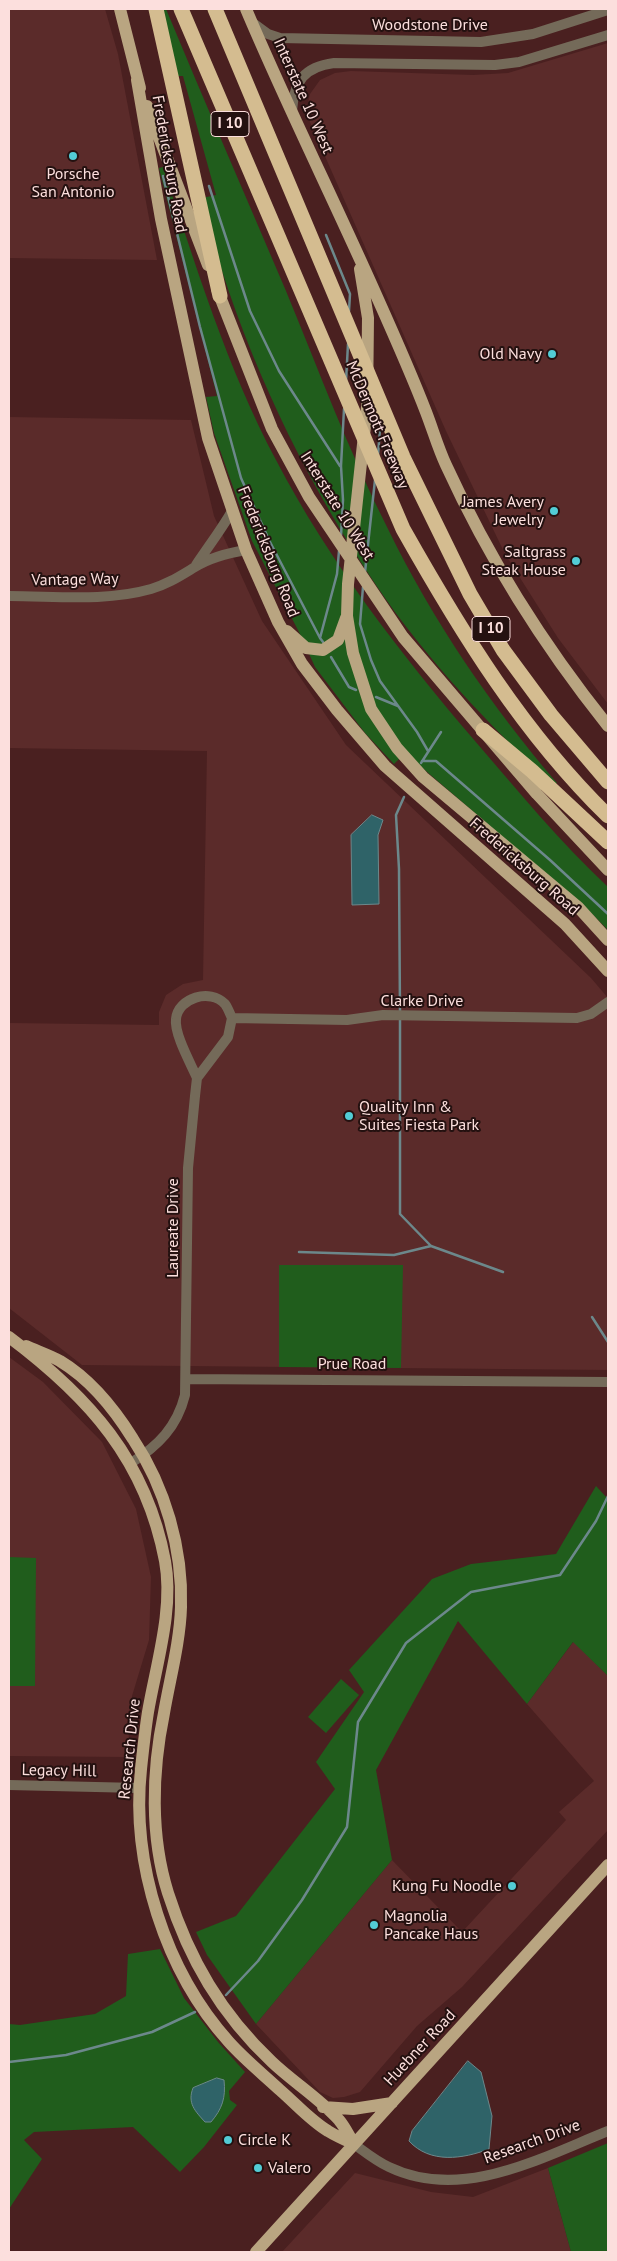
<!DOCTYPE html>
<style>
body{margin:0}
#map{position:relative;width:617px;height:2261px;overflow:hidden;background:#4a2020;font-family:"PT Sans",sans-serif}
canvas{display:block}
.frame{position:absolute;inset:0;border:10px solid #fcdfdd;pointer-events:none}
</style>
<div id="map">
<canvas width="617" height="2261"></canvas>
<div class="frame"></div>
</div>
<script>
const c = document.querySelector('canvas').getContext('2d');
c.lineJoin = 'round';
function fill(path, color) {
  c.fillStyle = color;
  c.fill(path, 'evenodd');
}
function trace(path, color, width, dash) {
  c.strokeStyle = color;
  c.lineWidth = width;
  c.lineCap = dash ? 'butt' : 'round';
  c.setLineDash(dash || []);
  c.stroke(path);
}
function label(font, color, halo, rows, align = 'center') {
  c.font = font + ' "PT Sans",sans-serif';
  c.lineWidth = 4;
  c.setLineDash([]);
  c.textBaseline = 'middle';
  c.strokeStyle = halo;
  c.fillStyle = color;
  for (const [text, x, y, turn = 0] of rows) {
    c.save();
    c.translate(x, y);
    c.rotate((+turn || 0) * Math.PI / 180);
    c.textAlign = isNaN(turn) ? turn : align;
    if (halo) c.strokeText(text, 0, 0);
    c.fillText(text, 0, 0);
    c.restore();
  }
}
fill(new Path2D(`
 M9,9H105L118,54L157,260L9,258Z
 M608,43V704L558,638L505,554L446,431L306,113L310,94L320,80L335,73L351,71L473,75L508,73Z
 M9,417L191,420L214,516L262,621L346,745L591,978L608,998V1370L82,1365L9,1308V1023L159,1025V1012L166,995L183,984L203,980L207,751L9,748Z
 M9,1357L43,1382L102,1442L136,1509L151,1577L149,1640L132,1696L127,1757L9,1756Z
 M574,1641L608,1676V1830L462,1987L417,2026L360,2092L344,2097L333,2098L320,2092L256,2024L392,1860L462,1932L566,1820L559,1812L594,1781L527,1704Z
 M548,2168L571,2252H282L355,2173L431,2192L473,2197Z`), '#5b2b2a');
fill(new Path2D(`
 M161,9H166C205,103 246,197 286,291C319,371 349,452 388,529C433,621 491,706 557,783L553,785C489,725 426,659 376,585C311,489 258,382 222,271C214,247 209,223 202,198L216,195L183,76H177Z
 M163,167C196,266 227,368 276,460C330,563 400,653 475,741C518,791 560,842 608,887V930L588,910L405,753L394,764L365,733L315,667L301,636L252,541L214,433L206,397L217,396L159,168Z
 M279,1265H403L401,1368L279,1367Z
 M596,1486L608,1499V1676L573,1642L527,1704L458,1621L376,1770L392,1860L256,2024L207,1955L196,1932L236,1916L335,1789L316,1762L364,1692L349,1670L432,1579L471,1564L556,1554Z
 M9,1557L36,1558L35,1686H9Z
 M341,1679L359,1695L326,1733L308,1717Z
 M160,1949L184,1998L218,2042L245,2072L229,2091L230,2100L237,2105L204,2147L180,2172L133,2127L34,2132L24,2140L42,2159L9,2209V2024L20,2025L95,2014L126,1996L128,1954Z
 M608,2143V2252H571L548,2168Z`), '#205d1c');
const water = new Path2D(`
 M372,815L383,820L378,835L379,904L352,905L351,835Z
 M468,2061L481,2072L492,2116L489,2149C463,2159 430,2164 409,2141L412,2131Z
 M217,2078L224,2080C226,2098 222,2109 211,2122H205C195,2111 187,2103 193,2088Z`);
fill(water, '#2f6368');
trace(water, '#6c888b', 1);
trace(new Path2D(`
 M163,176L200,327L241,478L269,540L320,638
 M209,186L250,311L279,371L340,466
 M326,235L350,294L349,311
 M346,381L348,344
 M378,455L380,429
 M341,536L343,500L341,466L344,409
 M365,572L375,480
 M363,587L360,624L371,660L380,681L417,732L428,751
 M323,642L320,638L337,574L339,551
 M331,657L349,687L356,690
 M376,697L398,706
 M422,761H436L550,860L608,914
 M421,763L441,732
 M400,1013L399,869L396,815L404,797
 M400,1019V1214L431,1246L503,1272
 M299,1252L394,1255L431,1246
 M592,1317L608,1342
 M226,1995L258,1961L302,1900L347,1827L358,1722L406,1643L471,1592L560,1575L596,1521L608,1496
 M9,2062L66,2055L152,2032L195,2012`), '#6c888b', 2.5);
trace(new Path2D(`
 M253,23L268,34L280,38L481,42L533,34L608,10
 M292,111C294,81 304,67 334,63L495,65L519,62L608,35
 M196,565C208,547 221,530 232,511
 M9,596C56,596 105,602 151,589C168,584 180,576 195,567C211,557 228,553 246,550
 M232,1018L347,1020L383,1015L577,1018L591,1014L608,1002
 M187,1379L608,1382
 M131,1463C158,1446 177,1427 185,1395L188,1168L195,1096L197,1078L228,1037L232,1018C230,1014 228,1008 225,1004C210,988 178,998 176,1019C174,1034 191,1064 197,1078
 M9,1785L139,1788
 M354,2144C365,2152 376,2161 389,2167C462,2202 540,2158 608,2131`), '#746a59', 10);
trace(new Path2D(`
 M120,9L140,88
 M246,9C287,106 334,200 377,297C394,335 411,373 426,412C433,430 438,448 446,465C489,559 544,646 608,726
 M137,80L161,219L208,438L246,550L278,622L302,664L337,710L385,766L565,924L608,971
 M147,106L208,265
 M360,269L368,318L367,407L348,584L347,616L353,653L371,709L397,748L423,777L578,907L608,940
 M217,289L272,429L309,497L403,637L537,794L608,870
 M287,631L306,648L323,650L338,640L346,618
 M9,1337C89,1397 146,1460 165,1561C174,1609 156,1665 148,1712C145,1731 143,1750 141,1769C131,1863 165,1971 229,2042C245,2060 264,2075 281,2091C296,2104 311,2121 328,2131C336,2136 345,2140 354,2144
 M26,1346C37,1351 49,1355 60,1361C90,1379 115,1410 133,1439C165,1487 183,1549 181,1607C180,1642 170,1678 164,1713C152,1771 150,1836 168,1893C189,1959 221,2014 272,2062C293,2082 319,2098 339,2120C345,2127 349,2136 354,2144
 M323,2107L353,2109L392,2103
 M256,2252L608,1865`), '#b9a581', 12);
trace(new Path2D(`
 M156,9L220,296
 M181,9L403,529C461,632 523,733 608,816
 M215,9L403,457L470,594L503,650L551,715L608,782
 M483,730L532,771L608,842`), '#d4bc90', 15);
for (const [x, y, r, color] of [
 [73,156,5,"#52ccd5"],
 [552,354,5,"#52ccd5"],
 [554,511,5,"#52ccd5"],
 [576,561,5,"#52ccd5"],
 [349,1116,5,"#52ccd5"],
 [512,1886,5,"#52ccd5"],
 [374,1925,5,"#52ccd5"],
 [228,2140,5,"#52ccd5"],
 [258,2168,5,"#52ccd5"]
]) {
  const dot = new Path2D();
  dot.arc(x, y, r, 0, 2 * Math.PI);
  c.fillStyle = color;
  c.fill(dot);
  trace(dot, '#241110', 2);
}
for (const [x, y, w] of [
 [230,124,38],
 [491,629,38]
]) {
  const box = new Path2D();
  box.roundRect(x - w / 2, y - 12.5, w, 25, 4);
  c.fillStyle = '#241110';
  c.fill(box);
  trace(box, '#fcdfdd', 1);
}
label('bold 15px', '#fcdfdd', null, [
 ["I 10",230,124],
 ["I 10",491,629]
]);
label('16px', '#fcdfdd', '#241110', [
 ["Woodstone Drive",430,25],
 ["Interstate 10 West",303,96,66],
 ["Fredericksburg Road",169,164,80],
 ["McDermott Freeway",377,425,67],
 ["Interstate 10 West",337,506,58],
 ["Fredericksburg Road",268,552,68],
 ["Vantage Way",75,580,-1],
 ["Fredericksburg Road",524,867,41],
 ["Clarke Drive",422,1001],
 ["Laureate Drive",173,1228,-90],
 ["Prue Road",352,1364],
 ["Research Drive",130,1749,-84],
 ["Legacy Hill",59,1771,1],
 ["Huebner Road",420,2048,-47],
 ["Research Drive",532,2142,-20]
]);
label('16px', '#fcdfdd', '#241110', [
 ["Porsche",73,174,"center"],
 ["San Antonio",73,192,"center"],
 ["Old Navy",542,354],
 ["James Avery",544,502],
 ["Jewelry",544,520],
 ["Saltgrass",566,552],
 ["Steak House",566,570],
 ["Quality Inn &",359,1107,"left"],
 ["Suites Fiesta Park",359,1125,"left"],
 ["Kung Fu Noodle",502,1886],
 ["Magnolia",384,1916,"left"],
 ["Pancake Haus",384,1934,"left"],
 ["Circle K",238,2140,"left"],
 ["Valero",268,2168,"left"]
], 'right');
</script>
